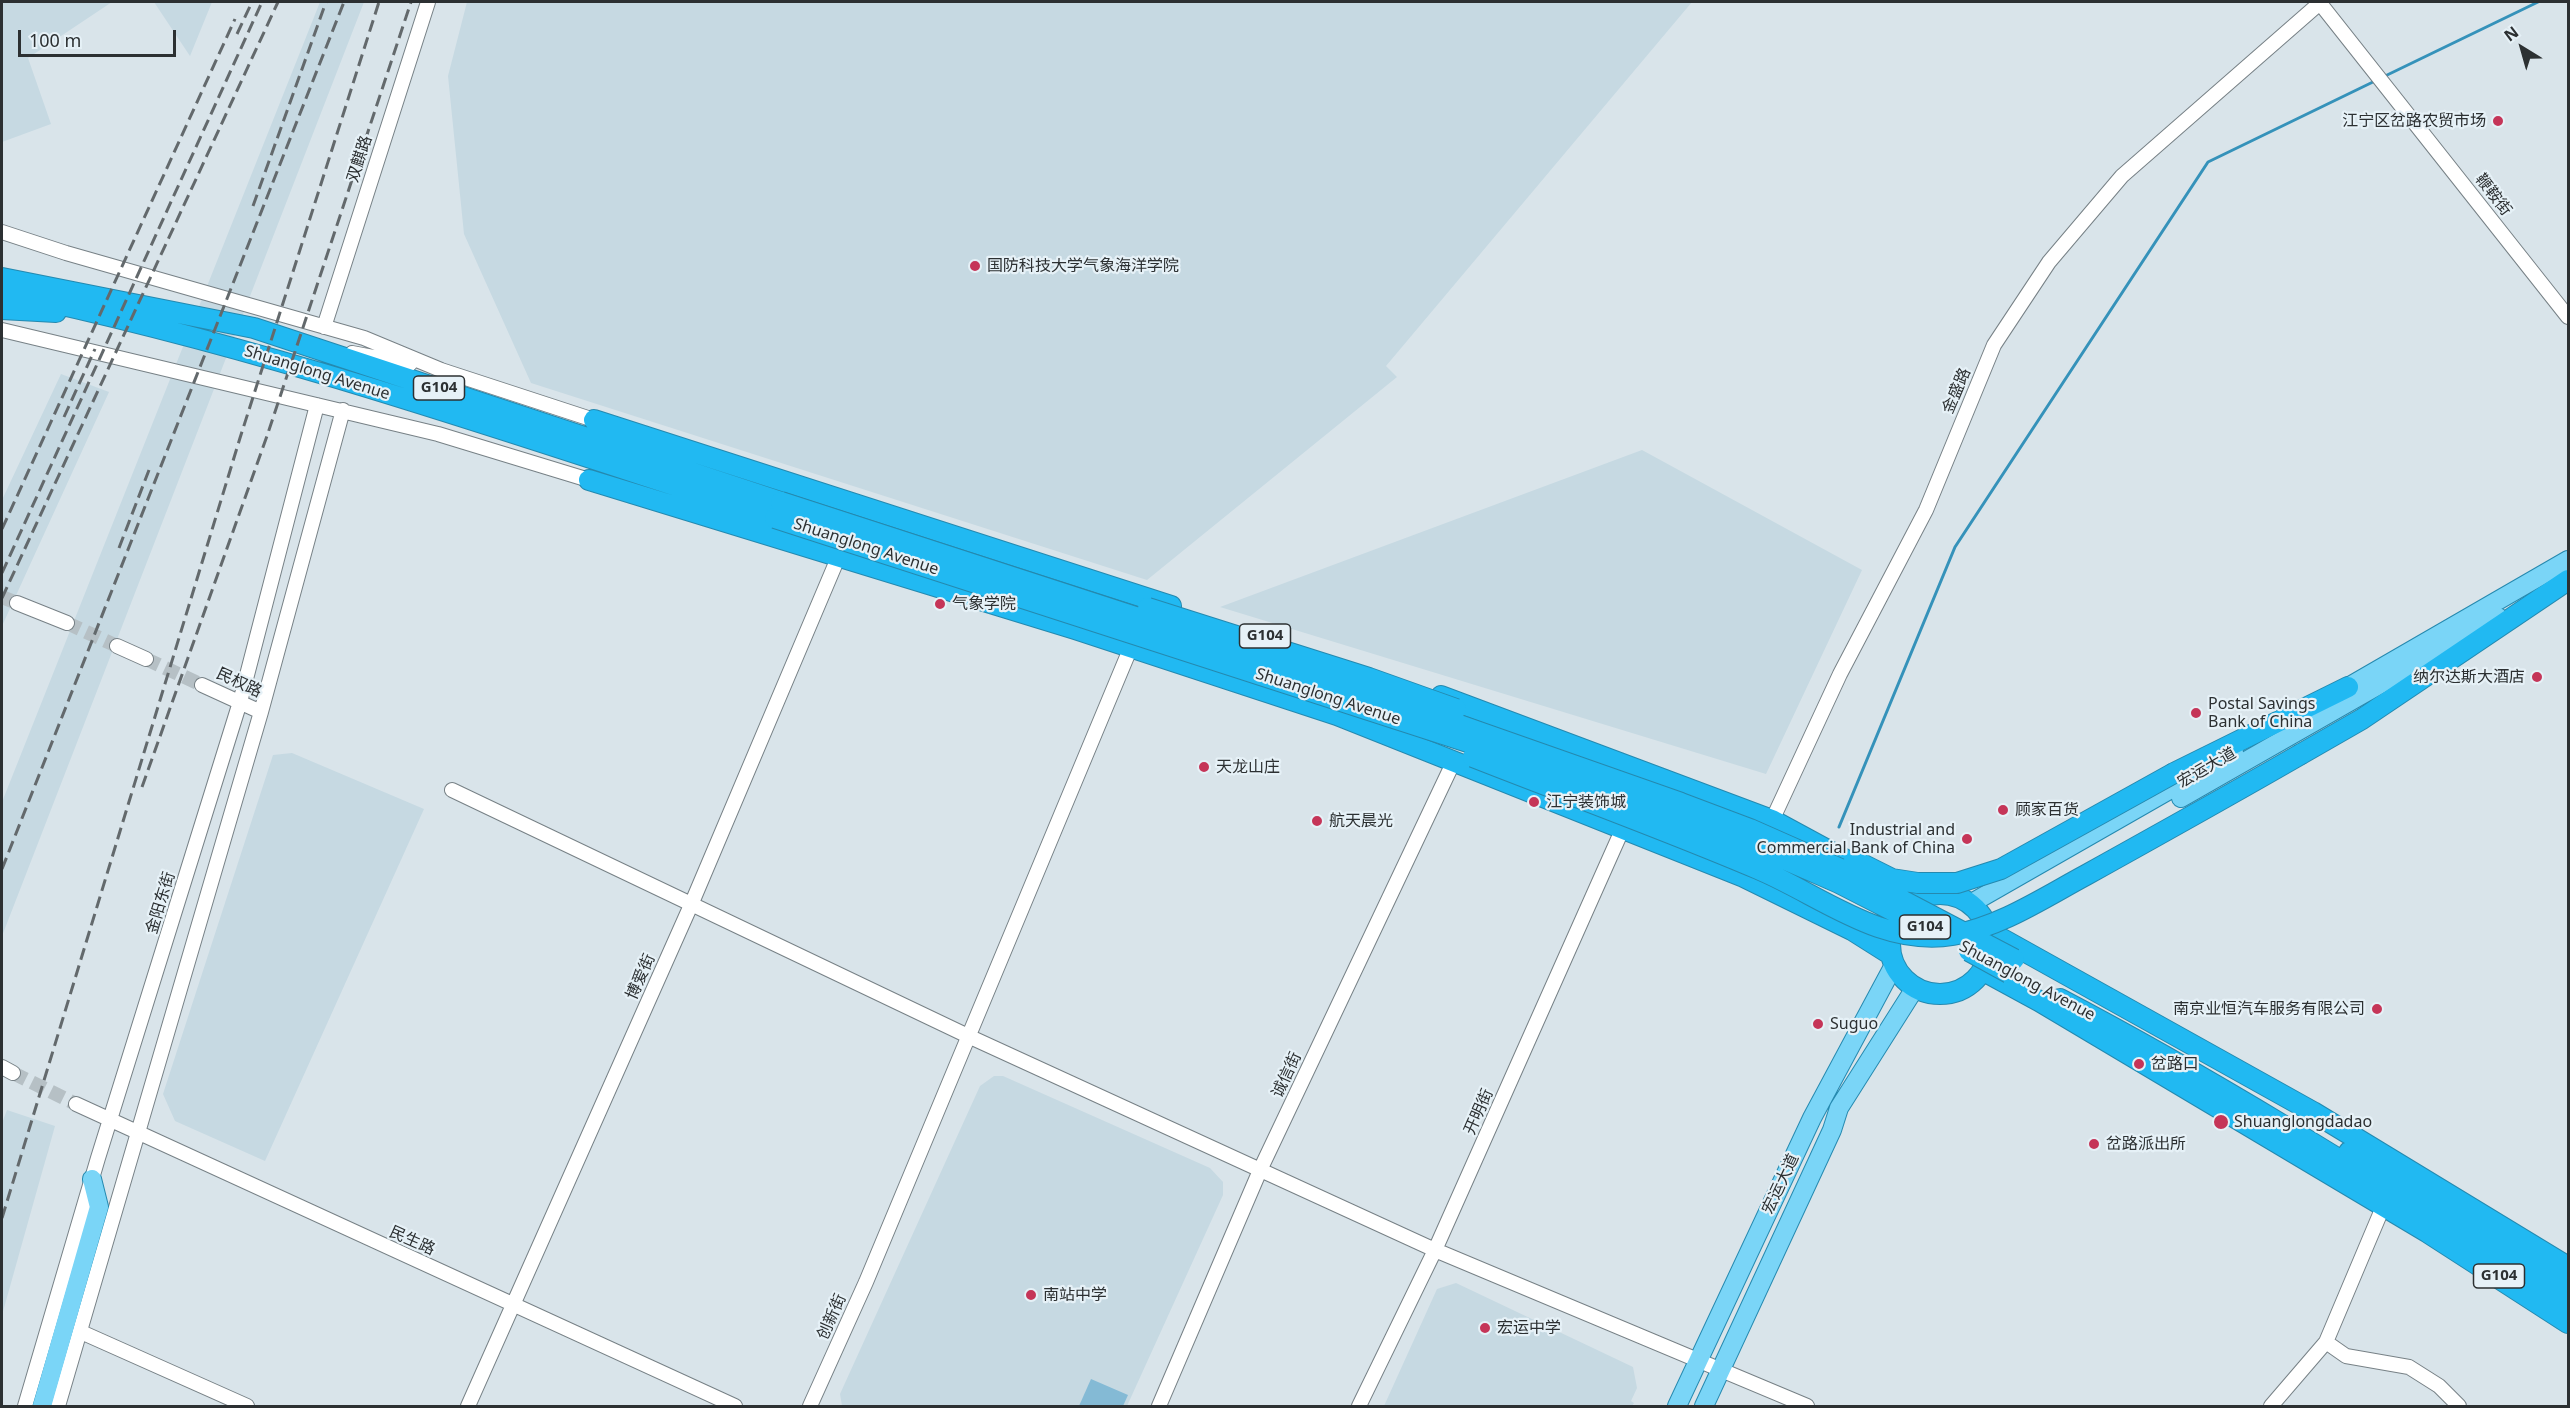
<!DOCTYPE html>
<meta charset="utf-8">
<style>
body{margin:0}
#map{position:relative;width:2570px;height:1408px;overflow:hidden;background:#d9e4ea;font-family:"Noto Sans",sans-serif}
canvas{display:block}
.frame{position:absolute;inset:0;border:3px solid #2c3032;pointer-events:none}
.north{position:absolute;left:2492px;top:18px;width:60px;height:60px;-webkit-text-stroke:4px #e6f1f7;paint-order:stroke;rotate:323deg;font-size:16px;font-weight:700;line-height:24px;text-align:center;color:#2c3032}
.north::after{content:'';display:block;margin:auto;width:21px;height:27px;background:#2c3032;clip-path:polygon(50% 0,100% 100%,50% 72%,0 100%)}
.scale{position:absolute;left:18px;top:30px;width:158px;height:27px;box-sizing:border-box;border:3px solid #2c3032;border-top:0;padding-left:8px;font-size:18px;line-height:21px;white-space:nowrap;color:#2c3032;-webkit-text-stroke:4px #e6f1f7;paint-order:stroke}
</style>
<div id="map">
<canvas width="2570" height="1408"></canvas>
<div class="frame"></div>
<div class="north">N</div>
<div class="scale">100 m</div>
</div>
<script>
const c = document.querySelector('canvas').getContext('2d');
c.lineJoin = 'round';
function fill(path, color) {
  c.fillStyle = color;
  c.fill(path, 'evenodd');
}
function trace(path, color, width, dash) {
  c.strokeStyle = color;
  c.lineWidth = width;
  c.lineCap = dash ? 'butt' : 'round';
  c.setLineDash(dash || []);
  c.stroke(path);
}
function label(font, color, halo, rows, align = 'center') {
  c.font = font + ' "Noto Sans","Noto Sans SC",sans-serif';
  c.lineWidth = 4.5;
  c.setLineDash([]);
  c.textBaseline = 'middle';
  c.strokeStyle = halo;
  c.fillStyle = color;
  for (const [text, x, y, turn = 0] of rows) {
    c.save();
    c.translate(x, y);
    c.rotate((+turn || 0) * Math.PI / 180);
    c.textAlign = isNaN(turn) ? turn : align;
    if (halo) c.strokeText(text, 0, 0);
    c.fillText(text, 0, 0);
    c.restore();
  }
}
fill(new Path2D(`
 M2,2H112L28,58L51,124L2,142Z
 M154,2H212L190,56Z
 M320,2H364L2,936V802Z
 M467,2H1692L1386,366L1397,377L1147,580L531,383L464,234L448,76Z
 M61,374L109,392L2,626V500Z
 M1642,450L1862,570L1766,774L1220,607Z
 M292,753L424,809L265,1161L175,1121L163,1094L273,755Z
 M994,1076H1003L1210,1168L1223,1182V1195L1127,1406H842L840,1394L980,1086Z
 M7,1110L55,1126L2,1315V1123Z
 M1456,1283L1633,1367L1637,1388L1631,1401L1634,1403L1632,1406H1384L1437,1289Z`), '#c6d9e2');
fill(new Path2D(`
 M1091,1379L1128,1395L1123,1406H1079Z`), '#84bad5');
trace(new Path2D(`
 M2383,77L2538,2
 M1839,827L1955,547L2208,162L2375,81`), '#3592ba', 3);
trace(new Path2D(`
 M2,597L17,603
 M67,623L117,646
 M146,659L202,685
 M13,1073L76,1104`), '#b6c0c5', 14, [14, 7]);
const minor = new Path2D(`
 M2319,2L2568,317
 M2,232L66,253L364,338L441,370L594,420
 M324,327L428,2
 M2,330L438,434L589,480
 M352,353L410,364
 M17,603L67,623
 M117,646L146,659
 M202,685L261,712
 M452,790L968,1036L1435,1250L1807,1406
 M1769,827L1840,674L1926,510L1994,345L2049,262L2122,176L2321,2
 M2,1067L13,1073
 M76,1104L735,1406
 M81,1332L247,1406
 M2326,1342L2346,1356L2409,1367L2439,1386L2459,1406
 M25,1406L98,1158L240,702L317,405
 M58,1406L261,712L343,410
 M468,1406L691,905L838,558
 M810,1406L866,1282L1131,647
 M1159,1406L1261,1168L1454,761
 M1359,1406L1435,1250L1623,828
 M2271,1406L2326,1342L2383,1207`);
const major = new Path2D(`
 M2336,694L2568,560
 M2181,798L2498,617
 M1970,904L2234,753
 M42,1406L99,1207L92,1179
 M1677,1406L1812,1118L1894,965
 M1704,1406L1832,1130L1839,1108L1915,988`);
const highway = new Path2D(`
 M2,278L254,328L781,502
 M2,292C265,346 520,436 775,518
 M2,309L56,312
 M594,420L1171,606
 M589,480L1075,629L1337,715L1744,877L1852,930L1890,954
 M1441,696L1772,820L1868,872
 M2301,754L2362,719L2568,580
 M2174,773L2348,687
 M1890 944a50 50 0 1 1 100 0a50 50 0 1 1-100 0Z
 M1988,931L2313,1112L2568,1267
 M1982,970L2039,1001L2427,1232L2568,1323
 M2060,999C2228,1087 2389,1190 2550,1291L2568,1306
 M2349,1152L2482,1230L2568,1288`);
trace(minor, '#778186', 16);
trace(major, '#2589af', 20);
trace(highway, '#2589af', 22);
trace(minor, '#fff', 14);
trace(major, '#7ad5f7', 18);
trace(highway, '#21b9f2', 20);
trace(new Path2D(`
 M237,34L252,2
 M253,206L326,2
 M64,417L95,349
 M2,529L235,19
 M119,548L149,470
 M2,573L262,2
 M2,598L278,2
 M142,787L267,436L411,2
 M2,869L344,2
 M2,1218L240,438L379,2`), '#63696c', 3, [12, 6]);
const highwayBridge = new Path2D(`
 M781,502L1345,685L1681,803L1750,829L1854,875L2014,959
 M775,518L1508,755L1752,845L1839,883L1925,927
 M1148,608L1369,678L1456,709
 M1473,757C1567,794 1664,829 1758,869C1820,895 1881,947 1953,935C2000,927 2045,897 2086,875C2158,835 2230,795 2301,754
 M1854,860L1892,879L1918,883H1957L2001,869L2174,773
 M1969,951L2009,973`);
trace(highwayBridge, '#2589af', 22, []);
trace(highwayBridge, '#21b9f2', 20);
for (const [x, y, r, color] of [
 [2498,121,6,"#c53558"],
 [975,266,6,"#c53558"],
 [940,604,6,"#c53558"],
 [2537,677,6,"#c53558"],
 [2196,713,6,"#c53558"],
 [1204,767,6,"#c53558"],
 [1534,802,6,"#c53558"],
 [2003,810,6,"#c53558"],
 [1317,821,6,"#c53558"],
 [1967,839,6,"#c53558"],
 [2377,1009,6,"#c53558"],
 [1818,1024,6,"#c53558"],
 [2139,1064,6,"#c53558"],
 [2221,1122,8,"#c53558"],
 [2094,1144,6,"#c53558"],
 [1031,1295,6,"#c53558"],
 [1485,1328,6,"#c53558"]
]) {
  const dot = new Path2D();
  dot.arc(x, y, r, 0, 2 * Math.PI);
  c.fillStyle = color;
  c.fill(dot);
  trace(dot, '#e6f1f7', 2);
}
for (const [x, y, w] of [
 [439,388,51],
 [1265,636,51],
 [1925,927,51],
 [2499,1276,51]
]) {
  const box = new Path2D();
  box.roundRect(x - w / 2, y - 12, w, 24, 4.5);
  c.fillStyle = '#e6f1f7';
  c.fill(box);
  trace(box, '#2c3032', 1.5);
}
label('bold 15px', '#2c3032', null, [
 ["G104",439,388],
 ["G104",1265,636],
 ["G104",1925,927],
 ["G104",2499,1276]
]);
label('16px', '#2c3032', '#e6f1f7', [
 ["江宁区岔路农贸市场",2486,121,"right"],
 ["国防科技大学气象海洋学院",987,266],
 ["气象学院",952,604],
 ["纳尔达斯大酒店",2525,677,"right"],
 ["Postal Savings",2208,704],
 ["Bank of China",2208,722],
 ["天龙山庄",1216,767],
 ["江宁装饰城",1546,802],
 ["顾家百货",2015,810],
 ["航天晨光",1329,821],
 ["Industrial and",1955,830,"right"],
 ["Commercial Bank of China",1955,848,"right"],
 ["南京业恒汽车服务有限公司",2365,1009,"right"],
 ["Suguo",1830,1024],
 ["岔路口",2151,1064],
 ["Shuanglongdadao",2234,1122],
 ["岔路派出所",2106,1144],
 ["南站中学",1043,1295],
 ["宏运中学",1497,1328]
], 'left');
label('16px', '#2c3032', '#e6f1f7', [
 ["双麒路",360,159,-72],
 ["鞭鞍街",2493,195,52],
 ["Shuanglong Avenue",317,373,17],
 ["金盛路",1957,391,-67],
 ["Shuanglong Avenue",866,547,18],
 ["民权路",239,683,25],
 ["Shuanglong Avenue",1328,697,18],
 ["宏运大道",2207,768,-30],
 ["金阳东街",161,903,-73],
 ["博爱街",641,977,-66],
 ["Shuanglong Avenue",2027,981,28],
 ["诚信街",1287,1075,-65],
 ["开明街",1479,1112,-66],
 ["宏运大道",1781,1184,-65],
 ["民生路",412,1241,24],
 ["创新街",832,1317,-66]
]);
</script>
